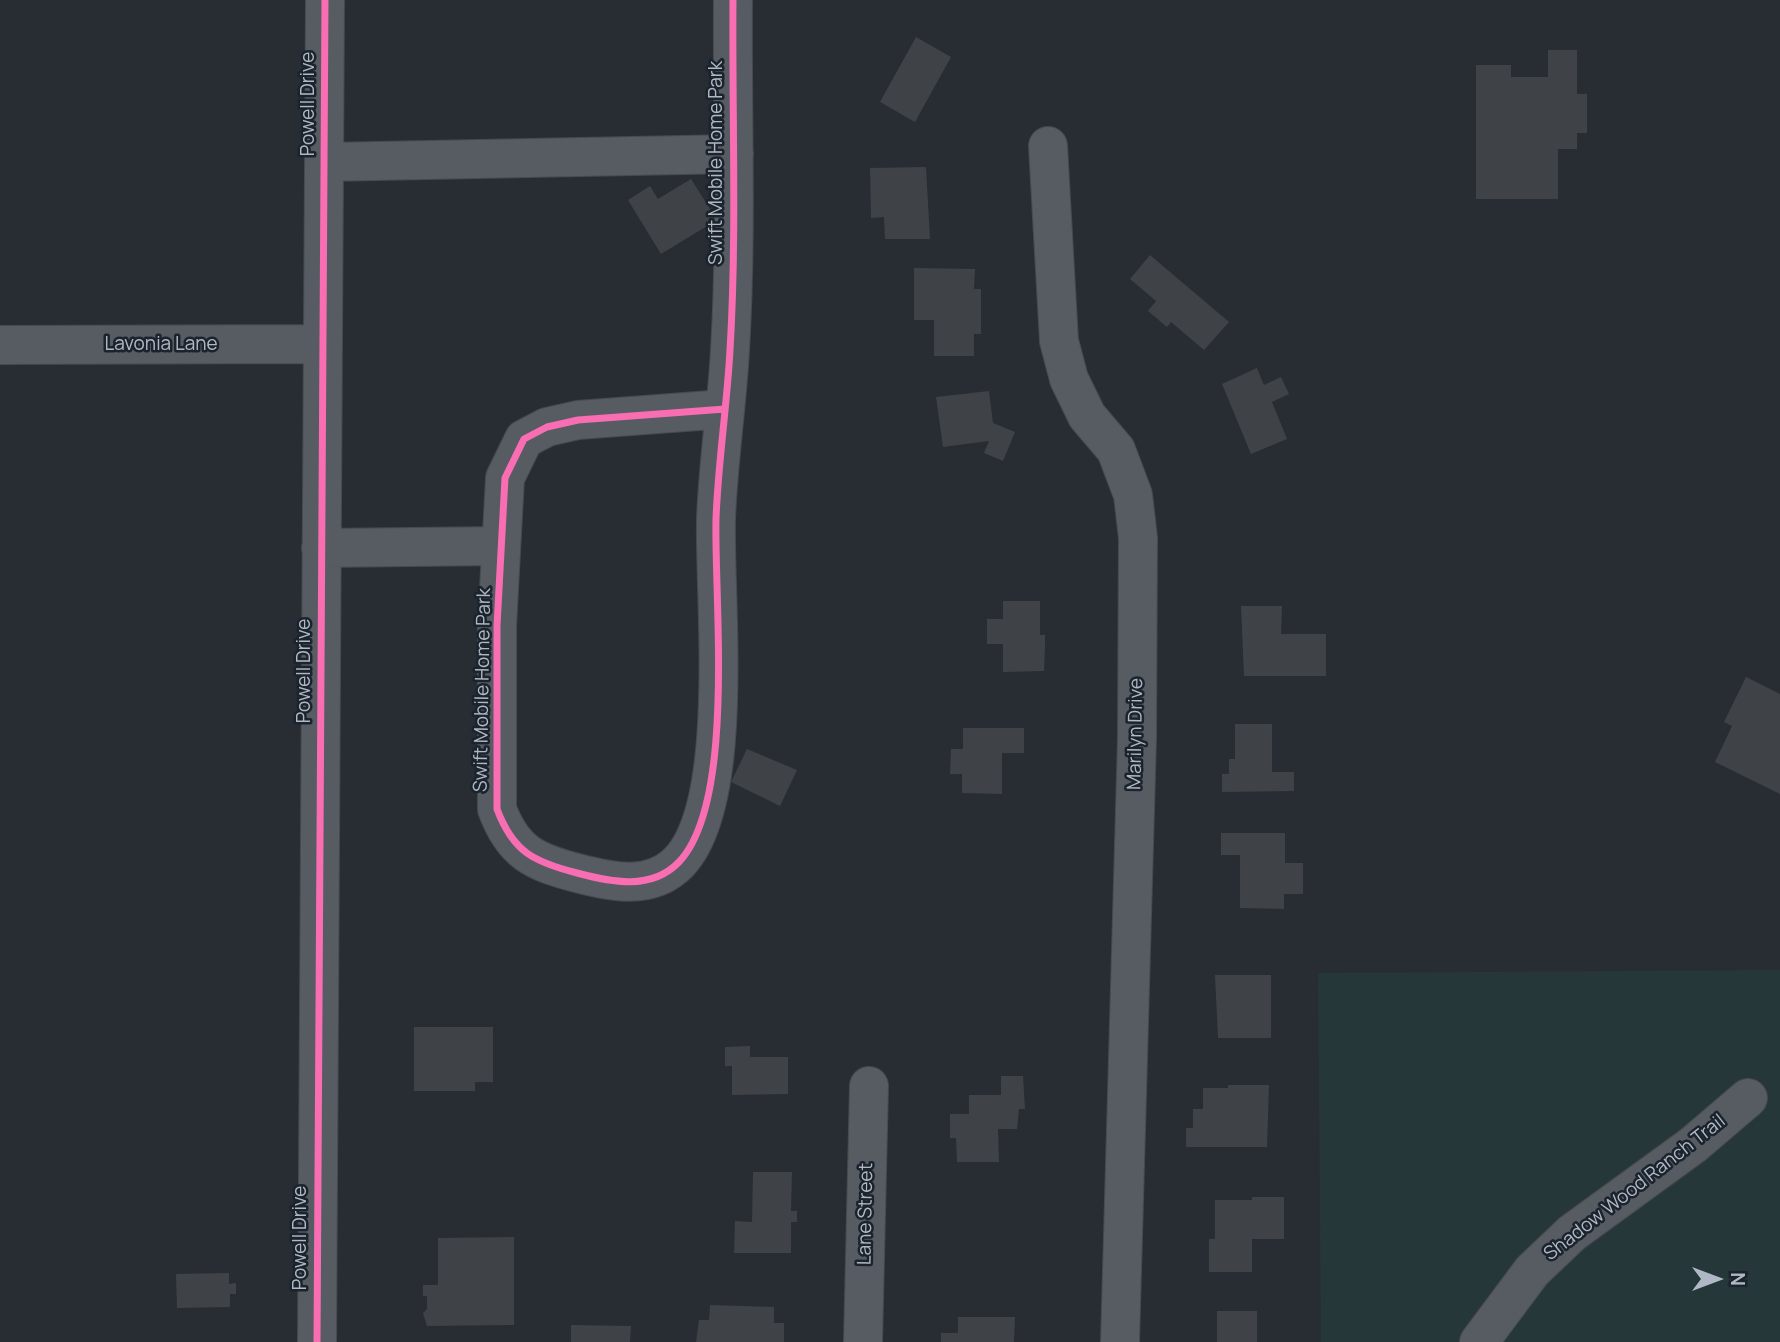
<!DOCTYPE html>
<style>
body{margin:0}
#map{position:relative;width:1780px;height:1342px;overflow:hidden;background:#282d33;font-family:Manrope,sans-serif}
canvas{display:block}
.north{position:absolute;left:1682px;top:1244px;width:70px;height:70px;-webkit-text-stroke:5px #1b232d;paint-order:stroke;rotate:90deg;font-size:19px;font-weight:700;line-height:28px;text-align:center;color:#b1b8c5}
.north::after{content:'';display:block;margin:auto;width:24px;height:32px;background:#b1b8c5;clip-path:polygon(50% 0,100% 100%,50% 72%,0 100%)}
</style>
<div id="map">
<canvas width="1780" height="1342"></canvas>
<div class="north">N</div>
</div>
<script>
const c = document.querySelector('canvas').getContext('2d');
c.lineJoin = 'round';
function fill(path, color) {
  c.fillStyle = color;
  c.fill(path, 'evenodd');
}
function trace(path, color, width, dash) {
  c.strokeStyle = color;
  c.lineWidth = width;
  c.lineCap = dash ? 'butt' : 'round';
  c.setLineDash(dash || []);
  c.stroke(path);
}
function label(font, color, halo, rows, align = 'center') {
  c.font = font + ' Manrope,sans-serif';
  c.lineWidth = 5;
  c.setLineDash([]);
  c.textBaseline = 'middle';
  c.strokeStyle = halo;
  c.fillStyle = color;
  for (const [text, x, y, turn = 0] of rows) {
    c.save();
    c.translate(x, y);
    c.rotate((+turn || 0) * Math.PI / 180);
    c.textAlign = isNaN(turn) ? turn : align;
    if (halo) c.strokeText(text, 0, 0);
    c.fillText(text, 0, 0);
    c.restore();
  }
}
fill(new Path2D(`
 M1780,970V1342H1321L1318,973Z`), '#253739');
fill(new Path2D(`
 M916,37L951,57L915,122L880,102Z
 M1548,50H1577V94H1587V133H1577V149H1558V199H1476V65H1511V77H1548Z
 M926,167L930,239H885L884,217L871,218L870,168Z
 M691,179L717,220L661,254L628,200L650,186L658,199Z
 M1150,255L1229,322L1204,350L1171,322L1167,327L1148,311L1156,301L1130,279Z
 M914,268L975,269L974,289H981V334H974V356H934V320H914Z
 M1257,368L1264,385L1281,377L1289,394L1272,402L1287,439L1251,454L1222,384Z
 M989,391L993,423L1015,432L1003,461L984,453L989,441L943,447L936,397Z
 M1003,601H1040V635H1045V647L1044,671L1003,672V644H987V619H1003Z
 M1241,606H1282L1281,634H1326V676H1244Z
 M1746,677L1780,694V794L1715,762L1732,726L1724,722Z
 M1235,724H1272V772H1294V791L1222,792V774H1229V759H1235Z
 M963,728H1024V753H1002V794L962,793V774H950L951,749H963Z
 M747,749L797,770L780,806L731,782Z
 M1221,833H1285V863H1303V894H1284V909L1240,908V855H1221Z
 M1215,975H1271V1038H1218Z
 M414,1027H493V1082H475V1091H414Z
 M750,1046V1057H788V1094L732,1095V1066H725V1047Z
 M1001,1076H1023L1025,1109H1019L1017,1129H998L999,1162H957L956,1138H950V1114H969V1095H1001Z
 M1228,1085H1269L1267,1147H1186V1128H1193V1109H1203V1088H1228Z
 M753,1172H792L791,1211H797V1222H791V1253H734L735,1221L752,1222Z
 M1252,1197H1284V1239H1252V1272H1209V1239H1215V1200H1252Z
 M514,1237V1325L427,1326L423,1313L427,1309V1296H423V1285H438V1238Z
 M229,1273V1284L236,1283V1294H230V1307L177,1308L176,1274Z
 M710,1305L774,1307V1323H784V1342H696L699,1320H709Z
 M1217,1311H1257V1342H1217Z
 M958,1317H1015L1014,1342H941V1333H958Z
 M571,1325L631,1326L630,1342H571Z`), '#3f4348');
const street = new Path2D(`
 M1048,146L1059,341L1069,379L1087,416L1116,450L1133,495L1138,538L1137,738L1120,1342
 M325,162L734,154
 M0,345L322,344
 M725,409L578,420L547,427L524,439L505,478L497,626V809C513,852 534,862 577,873C611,882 651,891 679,862C736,802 714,600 716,519C718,463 727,406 730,350C737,234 732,117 733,0
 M321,548L501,546
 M317,1342L325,0
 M863,1342L869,1086
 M1479,1342L1532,1271L1572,1233L1693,1145L1748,1098`);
trace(street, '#46494e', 40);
trace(street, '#575b62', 38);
trace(new Path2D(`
 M725,409L578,420L547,427L524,439L505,478L497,626V809C513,852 534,862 577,873C611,882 651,891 679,862C736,802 714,600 716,519C718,463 727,406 730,350C737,234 732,117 733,0
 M317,1342L325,0`), '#f96db3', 7);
label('19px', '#b1b8c5', '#1b232d', [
 ["Powell Drive",309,104,-90],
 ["Swift Mobile Home Park",717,163,-90],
 ["Lavonia Lane",161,345],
 ["Powell Drive",305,671,-90],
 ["Swift Mobile Home Park",483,690,-89],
 ["Marilyn Drive",1136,734,-89],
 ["Shadow Wood Ranch Trail",1635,1188,-38],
 ["Lane Street",866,1214,-89],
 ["Powell Drive",301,1238,-90]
]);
</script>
